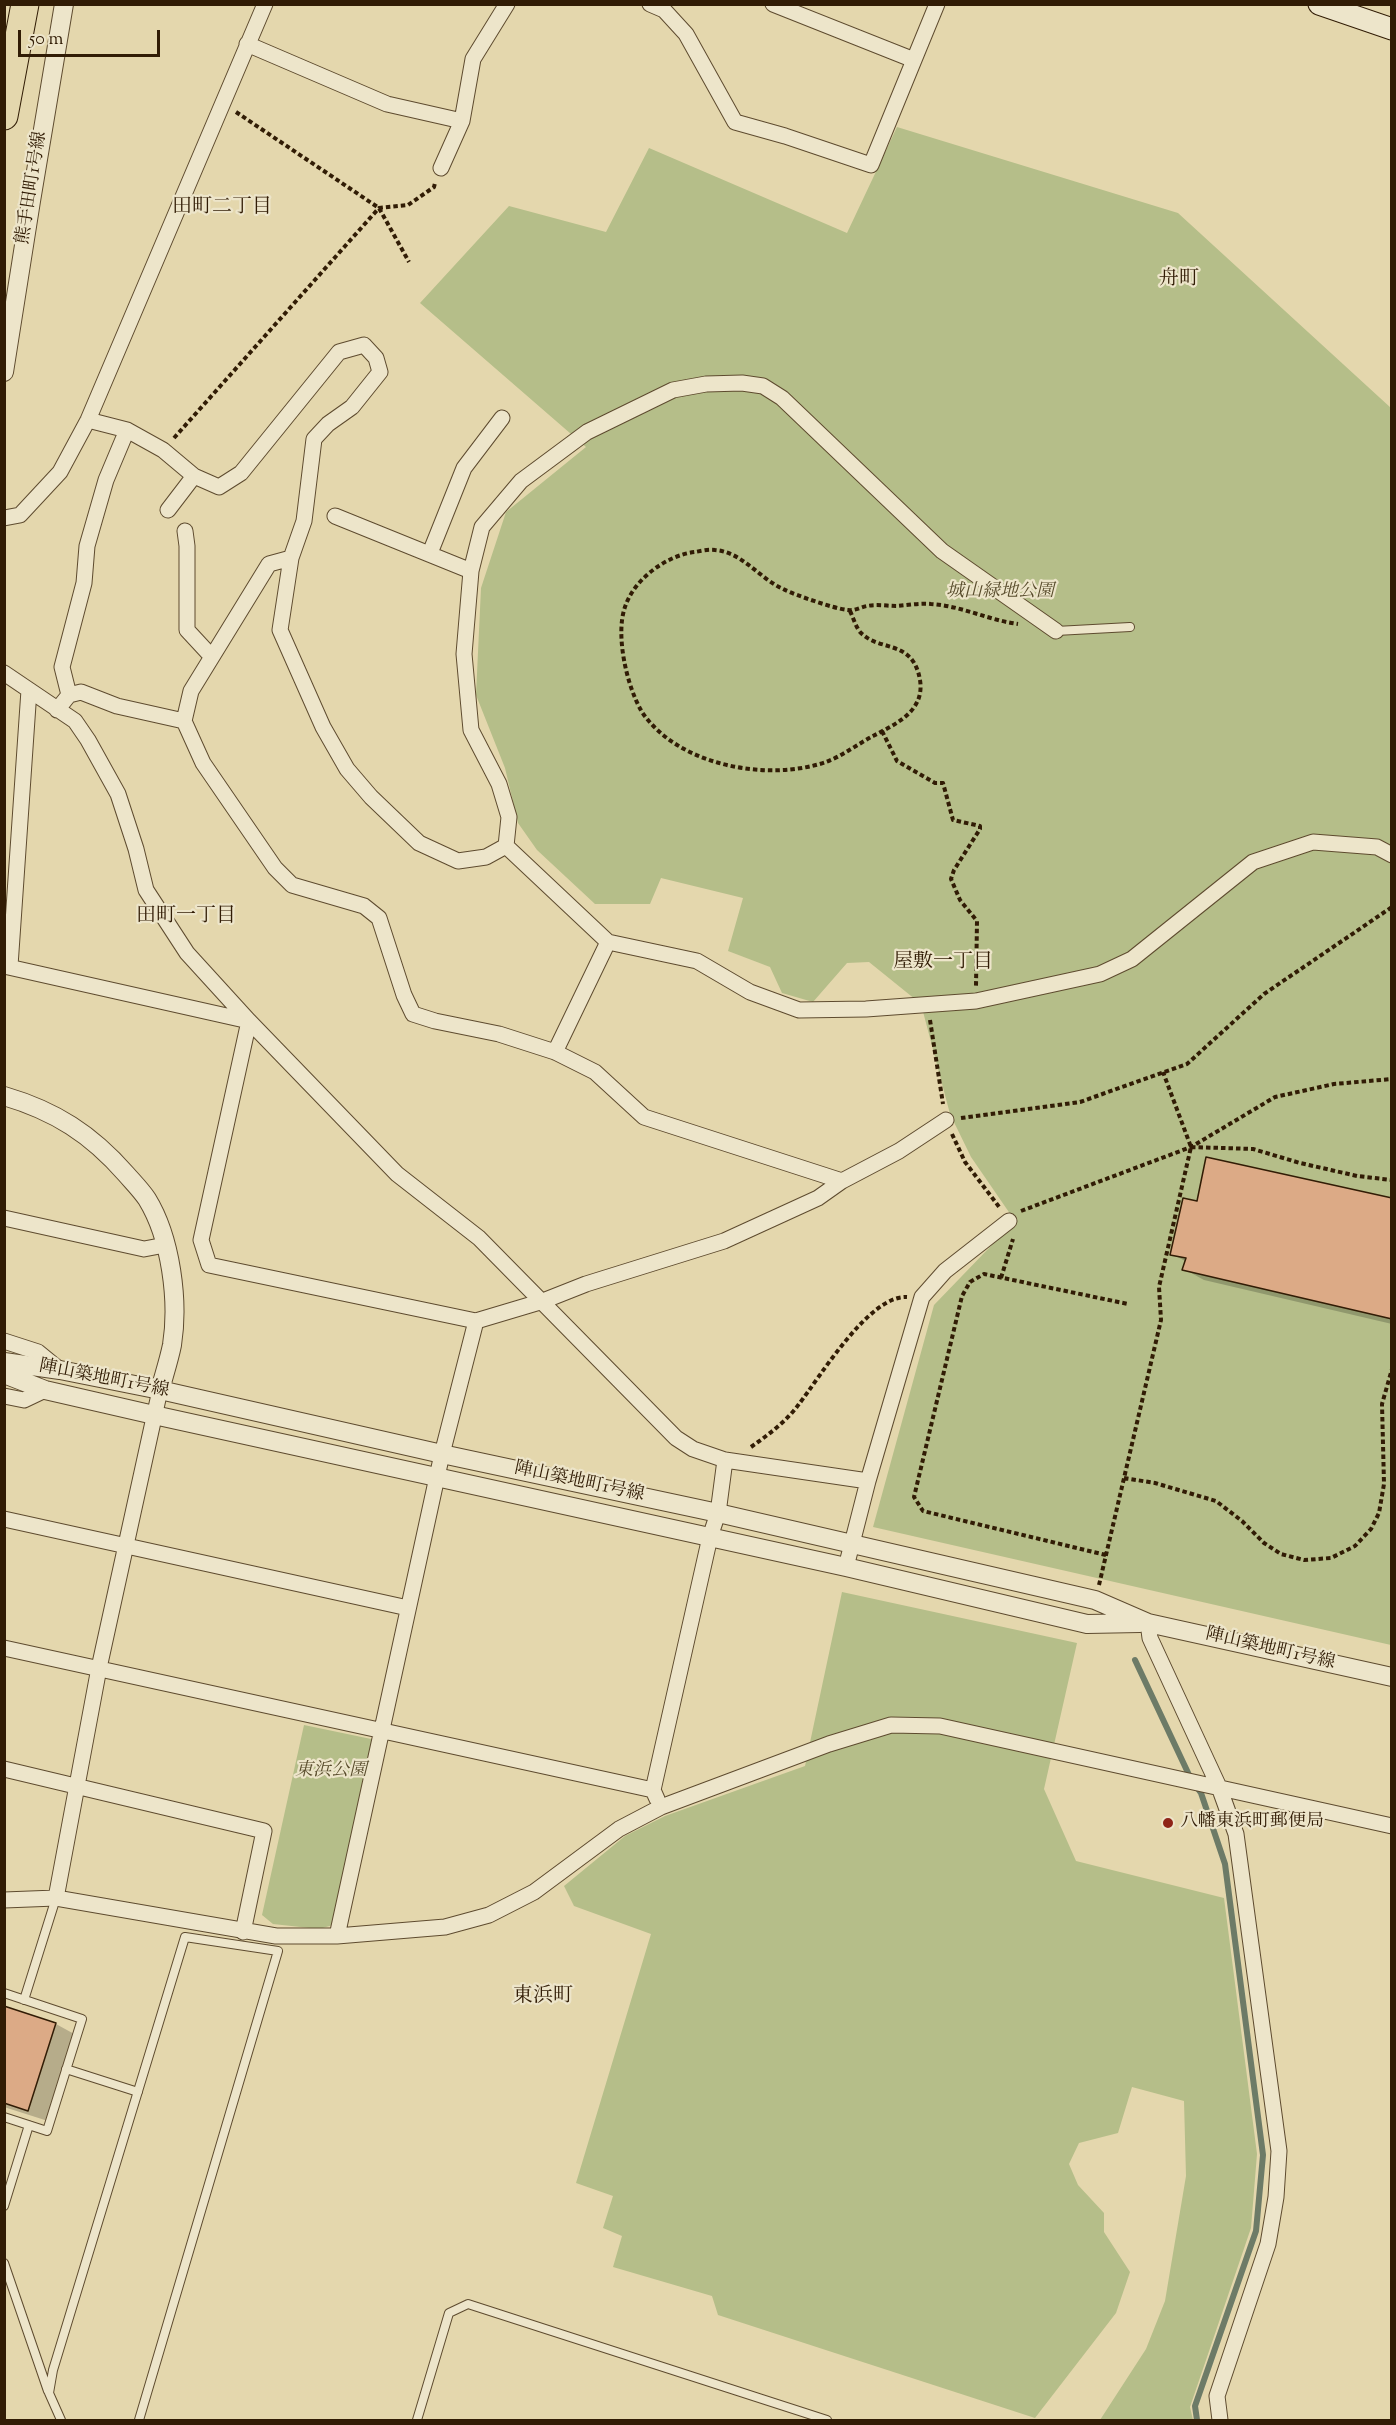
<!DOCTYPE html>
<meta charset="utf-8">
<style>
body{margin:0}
#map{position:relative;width:1396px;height:2425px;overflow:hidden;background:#e4d7ad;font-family:"Sorts Mill Goudy",serif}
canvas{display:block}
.frame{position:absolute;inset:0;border:6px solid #311c05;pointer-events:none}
.scale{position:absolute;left:18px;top:30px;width:142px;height:27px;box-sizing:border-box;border:3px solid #311c05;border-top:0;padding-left:8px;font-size:18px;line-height:21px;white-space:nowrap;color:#311c05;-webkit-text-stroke:4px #ede5ca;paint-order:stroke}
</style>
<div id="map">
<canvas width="1396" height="2425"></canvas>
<div class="frame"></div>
<div class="scale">50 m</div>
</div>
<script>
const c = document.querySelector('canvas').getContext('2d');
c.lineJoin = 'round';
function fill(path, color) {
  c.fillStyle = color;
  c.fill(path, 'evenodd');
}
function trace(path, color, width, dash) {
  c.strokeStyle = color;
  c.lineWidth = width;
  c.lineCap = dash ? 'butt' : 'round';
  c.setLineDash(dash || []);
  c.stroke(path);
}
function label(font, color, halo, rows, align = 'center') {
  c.font = font + ' "Sorts Mill Goudy","Noto Serif JP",serif';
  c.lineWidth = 4.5;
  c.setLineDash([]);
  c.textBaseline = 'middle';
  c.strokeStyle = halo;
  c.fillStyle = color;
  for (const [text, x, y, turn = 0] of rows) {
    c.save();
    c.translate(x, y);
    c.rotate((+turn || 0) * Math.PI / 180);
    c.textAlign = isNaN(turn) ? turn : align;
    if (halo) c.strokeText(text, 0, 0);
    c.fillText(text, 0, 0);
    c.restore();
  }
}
fill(new Path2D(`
 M897,127L1178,213L1391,408V1645L873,1527L934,1305L1015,1221L971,1157L950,1114L921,1004L869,962L847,963L813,1002L782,993L770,967L728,951L743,898L661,878L650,904H595L537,850L518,823L505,768L476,695L481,588L506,512L586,447L420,303L509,206L606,232L649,148L847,233Z
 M842,1592L1077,1643L1044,1789L1076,1861L1224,1898L1257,2154L1251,2228L1190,2407L1193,2420H1100L1146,2349L1165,2301L1186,2176L1184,2101L1132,2087L1118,2133L1079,2143L1069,2164L1078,2185L1104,2213V2232L1130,2272L1116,2313L1035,2418L718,2315L712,2296L613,2267L622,2236L603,2228L613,2196L576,2183L651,1934L574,1906L564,1886L625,1836L665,1816L805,1766Z
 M304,1725L376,1740L333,1925L319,1929L273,1924L262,1915Z`), '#b5be89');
fill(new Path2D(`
 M1392,1199V1324L1204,1280L1184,1269L1187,1262L1172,1254Z
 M4,2008L56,2024L76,2035L48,2121L4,2107Z`), '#0003');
trace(new Path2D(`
 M1135,1660L1190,1777
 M1196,1786L1201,1793L1225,1864L1263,2155L1256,2231L1195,2406L1197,2420`), '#6d7b67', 6);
const building = new Path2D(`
 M1206,1157L1392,1198V1319L1182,1270L1186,1258L1170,1255L1183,1198L1197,1201Z
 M4,2006L56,2023L28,2111L4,2103Z`);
fill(building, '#dcaa86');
trace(building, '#311c05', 1.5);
const service = new Path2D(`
 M1056,631L1130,627
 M4,1993L82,2019L47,2131L4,2117
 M24,2000L56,1898
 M66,2069L138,2092
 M4,2206L29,2125
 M4,2263L48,2391
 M61,2420L49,2393L53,2370L185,1937L278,1951L139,2420
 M417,2420L449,2313L468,2304L827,2420`);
const minor = new Path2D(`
 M650,4L664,10L686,34L735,122L785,136L871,165L914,60
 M773,4L914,60L937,4
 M247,44L387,104L462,121
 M441,168L462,121L473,59L507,4
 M88,420L127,430L163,450L194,476L219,487L241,473L339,352L364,345L376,358L380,372L352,407L328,424L314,439L304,521L291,558L280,630L323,727L347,769L371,797L419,843L458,861L486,857L506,846
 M168,510L194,476
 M335,516L471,571
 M4,518L20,515L60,472L88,420L265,4
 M185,531L187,546V630L212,657
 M430,553L464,468L502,418
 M4,673L75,721L88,740L118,794L136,849L146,890L187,953L249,1021L397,1174L479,1238L676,1438L693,1449L725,1460L868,1481
 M69,695L62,667L84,583L87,546L106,480L127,430
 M57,710L69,695L81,692L117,706L184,721L203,763L275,868L292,885L364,906L379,918L404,995L413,1014L435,1021L499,1034L555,1052L595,1072L644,1117L842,1181
 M184,721L191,691L269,564L291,558
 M506,846L509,817L499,784L471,730L464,654L471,571L482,527L521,481L587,432L673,390L706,384L742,383L763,386L782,398L942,551L1056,631
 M506,846L608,942L697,961L750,992L799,1010L866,1009L976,1001L1100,974L1132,959L1253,862L1313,842L1377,847L1392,855
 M4,966L249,1021L201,1240L209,1265L476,1321L543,1301L586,1284L724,1241L818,1198L842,1181L899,1151L946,1120
 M10,966L29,690
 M555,1052L608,942
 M4,1218L144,1249L165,1245
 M4,1341L38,1352L60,1370
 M4,1396L24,1400L45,1390
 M4,1519L408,1608
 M846,1567L868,1481L922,1297L945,1271L1009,1221
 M1148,1623L1150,1638L1219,1787L1236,1834L1279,2151L1276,2197L1268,2244L1217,2396L1220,2420
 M4,1648L653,1790
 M4,1769L264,1831L243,1932
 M657,1799L653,1790L710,1537L718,1513L725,1460
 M56,1898L99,1668L160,1390
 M4,1900L56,1898L276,1936H337L445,1927L489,1915L534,1892L619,1829L661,1807L829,1744L891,1725L940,1726L1392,1826
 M337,1936L442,1454L476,1321`);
const tertiary = new Path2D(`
 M4,372L31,201L64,4
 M4,1096C55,1111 91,1134 126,1174C133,1182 141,1190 147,1199C171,1238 179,1301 172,1345C169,1360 164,1375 160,1390
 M4,1362L60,1370L160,1390L442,1454L718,1513L1095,1600L1148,1623L1392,1677
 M4,1374L45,1390L154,1415L846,1567L1087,1624L1140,1623`);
const secondary = new Path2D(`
 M1319,4L1392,29`);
const motorway = new Path2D(`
 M4,116L25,4`);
trace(service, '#5e4b2f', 10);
trace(minor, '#5e4b2f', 17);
trace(tertiary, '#5e4b2f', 20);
trace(secondary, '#311c05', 23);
trace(motorway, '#311c05', 29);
trace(new Path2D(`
 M236,112L379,208L409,262
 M174,438L379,208L408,205L434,187L435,183
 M850,611C853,617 856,628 861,633C880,652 913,639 920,680C925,711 896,724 873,736C858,744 842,756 826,762C768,782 678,766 642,712C627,687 615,635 625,607C634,579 667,555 695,552C701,551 709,549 715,550C742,552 759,578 783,589C795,595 835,609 848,610C855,611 861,607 867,606C877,604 887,606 897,606C908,605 920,603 931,604C962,606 988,620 1018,624
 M882,731L897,761L935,783H943L953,820L980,826V829L954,870L951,879L960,900L977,921L976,986
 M930,1020L943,1104
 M961,1118L1080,1102L1187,1064L1264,994L1392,907
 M952,1134L965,1162L1000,1208
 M1191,1147L1253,1149L1300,1163L1357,1176L1392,1180
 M1021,1211L1191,1147L1275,1097L1334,1084L1392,1079
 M1001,1278L1013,1239
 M751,1447C768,1435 787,1421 799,1404C820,1377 869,1295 907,1297
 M1124,1478L1155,1483L1216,1501L1242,1521L1264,1543L1281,1554L1304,1560L1331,1558L1355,1546L1371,1529L1379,1513L1384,1484L1382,1404L1392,1369
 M1106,1555L923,1511L914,1497L962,1296L970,1282L984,1274L1128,1304
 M1099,1585L1161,1320L1159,1287L1191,1147L1163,1072`), '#311c05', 4, [4.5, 3]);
trace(service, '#ede5ca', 8);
trace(minor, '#ede5ca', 15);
trace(tertiary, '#ede5ca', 18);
trace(secondary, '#ede5ca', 21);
trace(motorway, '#e4d7ad', 27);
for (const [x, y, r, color] of [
 [1168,1823,6,"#8f2418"]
]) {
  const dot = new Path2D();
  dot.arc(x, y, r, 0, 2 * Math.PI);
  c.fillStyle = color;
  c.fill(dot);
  trace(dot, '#ede5ca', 2);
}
label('18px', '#311c05', '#ede5ca', [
 ["熊手田町1号線",33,188,-81],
 ["陣山築地町1号線",104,1380,11],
 ["陣山築地町1号線",579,1483,12],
 ["陣山築地町1号線",1270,1650,13]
]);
label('italic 18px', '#594d2d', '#ede5ca', [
 ["城山緑地公園",1000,593],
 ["東浜公園",331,1772]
]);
label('18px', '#311c05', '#ede5ca', [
 ["八幡東浜町郵便局",1180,1823]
], 'left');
label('20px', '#311c05', '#ede5ca', [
 ["田町二丁目",222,209],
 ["舟町",1179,281],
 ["田町一丁目",186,918],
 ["屋敷一丁目",943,964],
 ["東浜町",543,1998]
]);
</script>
